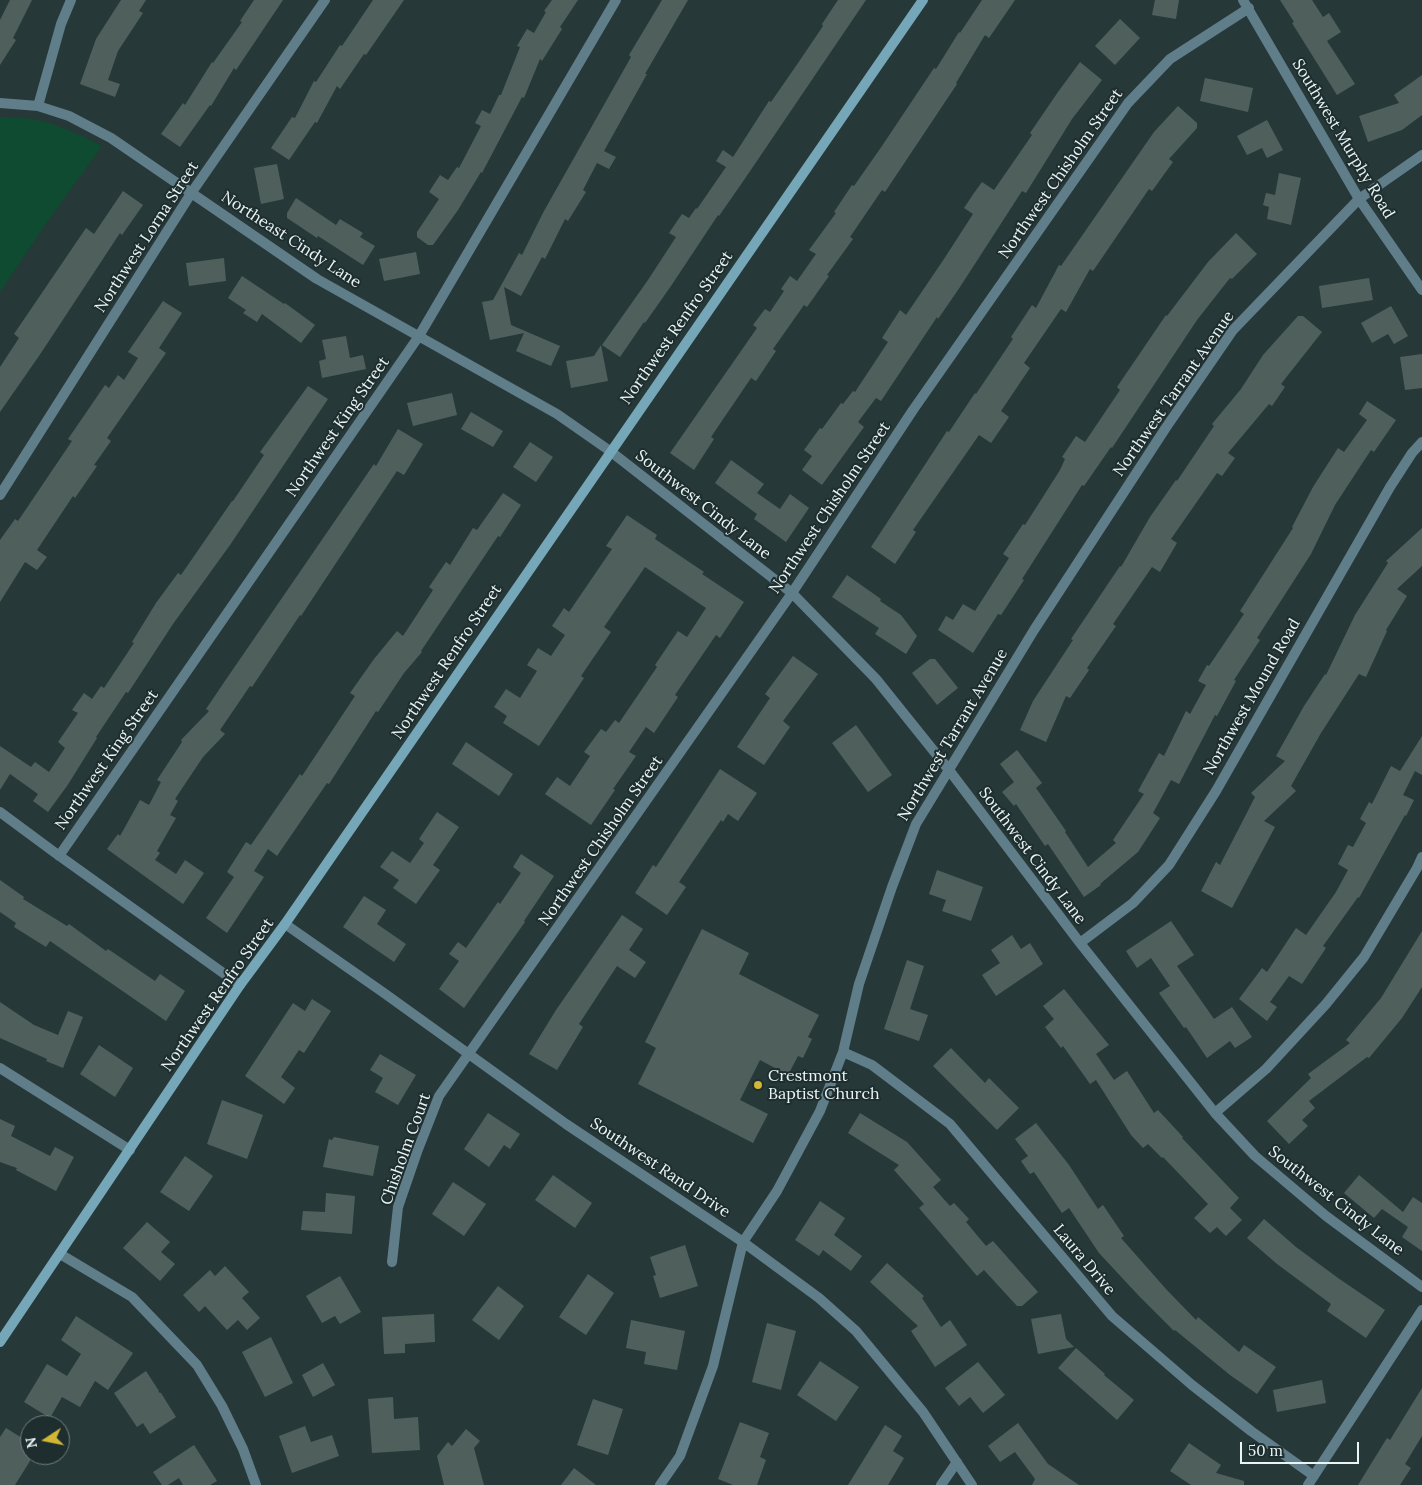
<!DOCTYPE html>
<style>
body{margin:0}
#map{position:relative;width:1422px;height:1485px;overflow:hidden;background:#273839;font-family:Lora,serif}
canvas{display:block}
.north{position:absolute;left:20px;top:1415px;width:50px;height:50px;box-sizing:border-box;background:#1e2e2f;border:1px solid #707e7f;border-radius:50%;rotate:259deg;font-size:14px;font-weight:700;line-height:20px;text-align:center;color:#ebf5f6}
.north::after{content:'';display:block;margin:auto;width:18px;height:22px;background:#d2b635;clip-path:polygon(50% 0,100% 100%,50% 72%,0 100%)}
.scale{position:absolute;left:1240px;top:1442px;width:119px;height:22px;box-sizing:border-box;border:2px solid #ebf5f6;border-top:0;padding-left:6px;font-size:15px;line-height:18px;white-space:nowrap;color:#ebf5f6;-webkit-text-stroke:4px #1e2e2f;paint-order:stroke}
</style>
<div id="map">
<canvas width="1422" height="1485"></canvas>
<div class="north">N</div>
<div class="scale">50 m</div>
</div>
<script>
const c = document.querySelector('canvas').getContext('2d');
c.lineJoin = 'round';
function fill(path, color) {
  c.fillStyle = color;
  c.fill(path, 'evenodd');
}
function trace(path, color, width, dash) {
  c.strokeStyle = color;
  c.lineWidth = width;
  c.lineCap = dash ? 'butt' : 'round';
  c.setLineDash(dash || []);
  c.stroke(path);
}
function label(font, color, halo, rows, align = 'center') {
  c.font = font + ' Lora,serif';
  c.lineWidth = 4;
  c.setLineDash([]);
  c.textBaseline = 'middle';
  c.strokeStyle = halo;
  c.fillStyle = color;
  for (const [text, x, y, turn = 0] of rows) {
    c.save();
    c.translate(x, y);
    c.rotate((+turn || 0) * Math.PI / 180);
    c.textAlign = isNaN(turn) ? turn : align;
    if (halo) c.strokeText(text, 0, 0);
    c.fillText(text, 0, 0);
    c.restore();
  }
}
fill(new Path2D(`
 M0,117C42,116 66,128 102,146L47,222L0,292Z`), '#0f4b30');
fill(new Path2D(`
 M10,0H32L13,38L16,40L0,65V20Z
 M121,0H146L139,11L143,13L118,51L108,80L120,84L115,97L80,84L96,39Z
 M254,0H283L236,70L234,68L211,106L210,105L180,147L161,134L183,103L185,105L212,62L213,63L242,22L240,21Z
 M373,0H404L366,55L364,54L340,89L337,86L317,123L315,122L289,160L271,148L292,117L295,118L314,81L316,82L340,45L342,46Z
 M552,0H578L560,27L562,29L542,61L540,59L524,98L522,97L482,173L481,172L458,210L433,245H428L417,237V232L439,199L429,192L440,175L448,180L457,167L459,168L481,126L475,123L482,110L490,114L499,95H501L520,47L517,46L527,29L534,33L546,12L544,11Z
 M662,0H688L645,74H647L604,151L616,157L609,169L597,163L583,190L586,192L568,221L565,219L545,259L542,257L521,296L504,287L511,325L560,346L551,366L516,351L524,333L490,340L482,302L493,300L519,253L522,255L544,211L631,57L629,55Z
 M838,0H866L744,180L719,216L718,215L671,286L645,323L644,322L620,357L602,345L648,280L676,237L669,233L682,214L689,218L696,208L697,209L726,167L716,161L723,150L733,157L769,101L771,102L796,66L823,26L822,24Z
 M982,0H1015L989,38L985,35L956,83L957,84L885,192L882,190L850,237L853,239L827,275L829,276L807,307L804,305L773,349L776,351L756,381L751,378L711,437L714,439L694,470L670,453L757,328L753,325L765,309L770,312L784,291L781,289L790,276L797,281L816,254L809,250L836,213L834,212L852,185L854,186L882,146L934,68L936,69L959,32L960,33Z
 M1155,0H1179L1176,19L1152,15Z
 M1280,0H1312L1323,17L1329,13L1341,32L1327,41L1355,84L1337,95L1292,23L1294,22Z
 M1120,19L1140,38L1115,65L1095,46Z
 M1080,62L1102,80L1072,119L1026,193L1022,191L960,287L938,319L937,317L881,401L876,398L858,422L864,427L822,485L802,470L812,456L804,450L820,428L822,429L841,403L843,404L853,391L855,392L888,342L882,338L900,310L906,315L944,259L973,214L964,208L974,193L982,182L994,190L1032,135L1030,133L1058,92Z
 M1422,75V115L1402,130L1368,142L1359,116L1399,103L1394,95Z
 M1205,78L1253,88L1248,112L1200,101Z
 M1178,106L1197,123V128L1169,159L1173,162L1152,191L1149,189L1093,271L1090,269L1066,312L1061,309L1024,363L1030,368L1001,411L1009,417L991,443L979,435L913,530L916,532L895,564L871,547L947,431L949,432L975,393L976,394L1013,339L1011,337L1032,305L1036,308L1059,265L1061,266L1154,132Z
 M1267,120L1283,150L1267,158L1262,148L1247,155L1237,136Z
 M277,164L284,199L261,204L254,168Z
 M1279,173L1301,178L1291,225L1267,219L1269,207L1263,205L1266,193L1275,195Z
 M123,191L143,205L122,235L120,233L41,353L0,412V367L19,338L14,334L86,228L94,234Z
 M296,198L336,225L340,219L363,233L360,237L375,246L363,265L318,236L317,238L287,218V213Z
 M1236,233L1257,254L1232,279L1230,278L1197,320L1112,448L1111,447L1084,486L1082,485L1022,579L1024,580L1001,615L998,614L973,653L938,630L946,616L953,620L963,604L975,611L1009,558L1003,554L1023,524L1025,525L1060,470L1065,459L1062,457L1076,436L1085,442L1120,390L1117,387L1166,315L1167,316L1208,262Z
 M416,252L420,274L384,281L379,259Z
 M224,258L226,281L189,286L186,263Z
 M242,276L284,304L285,303L315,325L301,343L262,314L257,322L243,313L246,310L228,298Z
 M1369,278L1373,300L1322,308L1319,286Z
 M163,301L182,313L159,348L166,353L107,438L111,441L94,465L97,466L75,498L73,496L37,550L47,557L37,570L25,562L0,602V540L15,519L18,521L72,441L68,439L105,385L109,388L118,375L124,380L138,358L128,352Z
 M1391,306L1408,336L1394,344L1388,334L1372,343L1361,323Z
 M1298,316H1303L1322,332L1281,384L1285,387L1272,406L1269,404L1228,453L1235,458L1222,476L1217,473L1171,539L1177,543L1160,572L1152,567L1113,624L1116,626L1087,668L1089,670L1070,698L1066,696L1046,742L1020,730L1033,701L1073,640L1071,639L1120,566L1121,567L1150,517L1176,480L1177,481L1214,426L1212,424L1241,389L1263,355Z
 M346,336L350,358L363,355L366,369L322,378L319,361L326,359L322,340Z
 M601,345L608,381L571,388L566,361L594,356Z
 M1422,354V388L1405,390L1400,357Z
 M308,386L328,399L230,545L173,624L128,693L126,692L96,737L97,738L67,786L48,812L33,801L38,794L10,774L0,790V746L31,767L35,762L49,772L65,748L58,742L78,713L72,710L84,693L92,699L101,686L104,688L134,643L132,642L156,603L178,573L181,575L232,501H233L264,455L260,452Z
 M452,393L457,415L413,426L407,403Z
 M1367,401L1396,420L1374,452L1371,450L1335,505L1311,554L1257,638L1260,640L1234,680L1236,681L1217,716L1215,715L1179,784L1171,780L1153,813L1160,818L1138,852L1100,884L1101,885L1084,897L1048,844L1045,846L1016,804L1014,806L1002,792L1014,782L1000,764L1017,750L1042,783L1036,788L1066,831L1065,832L1088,867L1116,843L1113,840L1144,794L1138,791L1159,753L1164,756L1186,711L1190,714L1206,685L1198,681L1207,665L1209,666L1244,614L1240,611L1293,528L1292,527L1313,487L1338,448L1344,452L1367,420L1359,414Z
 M471,412L503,431L493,447L461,429Z
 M398,429L423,444L404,475L397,471L301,616L300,615L252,687L250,686L220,730L225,734L203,757L175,799L178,801L170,815L176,818L157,851L160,853L155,860L176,874L185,860L204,873L183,904L107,849L118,834L120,836L140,800L149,805L161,782L157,780L182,742L181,740L209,711L206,709L227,678L374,464L376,466Z
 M530,442L553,457L536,482L513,467Z
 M731,460L764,484L757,493L780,509L790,494L809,508L786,542L754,519L757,514L715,483Z
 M503,493L521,505L500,537L498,536L421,651L422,652L404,673L378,712L376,711L329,784L327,783L277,856L268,849L254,871L264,877L227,933L206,918L234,877L227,872L246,842L251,845L300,774L302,776L355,696L350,693L374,659L397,631L403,636L433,590L429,587L446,562L450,565L473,528L477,530Z
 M627,515L657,535L655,539L704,572L702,574L744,602L720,638L716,635L675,695L678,697L654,733L646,727L629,752L636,756L613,789L615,790L591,825L545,794L557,777L570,786L590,756L584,752L601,729L606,732L615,720L619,723L657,667L655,665L678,631L687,637L706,608L645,567L604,627L611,632L581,676L584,678L539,746L503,723L507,716L494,707L506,689L520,698L537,671L527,665L538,648L551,656L565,635L552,626L564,608L569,612L612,549L606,546Z
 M1422,528V566L1397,589L1407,596L1386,630L1387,631L1366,677L1359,674L1321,733L1291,786L1296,791L1264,821L1275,827L1232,908L1201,891L1216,862L1220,865L1255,797L1251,793L1285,761L1276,756L1304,706L1325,674L1326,675L1355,615L1388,563L1386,561Z
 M847,575L881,599L880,601L901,615L917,636L906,654L875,634L879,628L832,597Z
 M793,656L818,674L783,721L790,727L764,765L737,747L770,698L765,694Z
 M930,659H935L958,688L937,705L912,673Z
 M856,725L892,775L868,792L832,743Z
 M1422,736V775L1415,771L1403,795L1414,800L1406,816L1405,815L1359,898L1358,897L1323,946L1326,948L1302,984L1289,976L1270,1002L1277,1007L1267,1021L1239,999L1262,968L1267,972L1296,928L1306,935L1336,892L1348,870L1338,864L1348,845L1353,847L1366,823L1360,819L1369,802L1372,804L1391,766L1400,771Z
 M466,742L513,774L499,796L452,764Z
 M720,769L757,793L738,821L728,814L723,822L721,820L679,882L686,887L667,915L635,893L653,865L656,867Z
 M437,812L459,827L433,865L440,870L416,904L393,888L399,880L380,867L392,851L410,863L424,843L419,839Z
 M521,854L554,876L524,921L525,922L464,1008L439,989L459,961L449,954L458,942L466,948L498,902L500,904L521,873L513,867Z
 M937,870L983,887L971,921L942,911L946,900L929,894Z
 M0,880L24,897L23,899L67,926L69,924L106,951L108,949L155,981L160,974L185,991L166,1021L50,941L46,947L14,927L16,923L0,912Z
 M364,896L386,910L377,924L406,944L394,962L343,927Z
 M622,915L643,929L629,950L646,962L635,978L617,966L579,1024L583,1027L557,1070L529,1054L556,1010Z
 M1171,921L1194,955L1177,966L1214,1019L1232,1007L1252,1037L1235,1048L1230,1041L1207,1058L1186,1027L1184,1028L1159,993L1170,986L1151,958L1137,968L1126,951Z
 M702,929L749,953L739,974L819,1015L808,1037L812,1039L803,1058L798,1056L788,1075L760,1060L740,1100L768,1114L753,1143L638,1084L656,1048L645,1042Z
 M1422,931V987L1402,1018L1369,1058L1367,1057L1309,1101L1315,1108L1302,1120L1308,1126L1289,1144L1267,1121L1311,1078L1308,1074L1350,1043L1346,1040L1381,998Z
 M1012,935L1021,949L1030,943L1043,964L996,996L982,975L1000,963L991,950Z
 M907,960L924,966L910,1009L928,1015L919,1041L884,1029Z
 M1064,989L1109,1045L1096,1054L1114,1080L1127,1071L1154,1113L1158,1110L1183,1137L1182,1138L1239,1198L1230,1208L1242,1220L1226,1236L1217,1227L1210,1233L1194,1218L1208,1204L1163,1157L1162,1158L1148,1144L1143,1148L1131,1135L1096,1080L1090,1084L1063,1046L1061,1048L1045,1027L1054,1019L1043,1006Z
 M312,999L331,1011L304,1053L299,1050L281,1077L295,1088L284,1104L245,1076L293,1003L305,1011Z
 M0,1002L34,1025L58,1035L68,1011L83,1017L63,1068L46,1061L47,1059L0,1038Z
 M99,1045L133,1068L115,1097L80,1074Z
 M951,1048L985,1083L989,1078L1019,1108L997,1130L933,1066Z
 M380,1054L416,1075L398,1105L375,1092L383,1078L370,1070Z
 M222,1100L263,1115L247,1159L207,1144Z
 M488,1113L520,1134L510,1149L504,1145L489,1167L464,1149Z
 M860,1113L907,1142L941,1180L933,1187L950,1206L954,1203L969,1219L966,1222L986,1246L993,1241L1038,1292L1022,1306H1017L984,1270L977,1276L919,1208L924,1204L894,1170L899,1165L848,1133Z
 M0,1119L15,1126L11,1136L50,1156L55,1147L74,1157L56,1191L16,1170L17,1168L0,1162Z
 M1036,1123L1069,1165L1098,1209L1103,1205L1124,1236L1121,1238L1166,1289L1196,1320L1198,1317L1239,1352L1244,1345L1276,1367L1257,1394L1230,1375L1175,1330L1174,1331L1139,1296L1099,1253L1069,1208L1062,1213L1034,1172L1030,1174L1021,1161L1028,1156L1015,1139Z
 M334,1137L379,1146L373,1176L323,1167L329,1139L332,1140Z
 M185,1156L213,1176L189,1211L160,1192Z
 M553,1175L592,1203L575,1228L535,1200Z
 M1359,1175L1403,1212L1413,1197L1422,1203V1251L1402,1237L1408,1227L1382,1209L1374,1218L1344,1193Z
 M453,1182L486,1204L464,1236L432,1214Z
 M326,1193L355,1196L352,1234L301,1230L303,1211L325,1212Z
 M820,1201L845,1218L834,1235L862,1256L851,1271L823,1250L819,1256L795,1240Z
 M1264,1219L1296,1247L1338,1278L1385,1310L1366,1338L1327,1311L1331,1304L1277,1264L1247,1238Z
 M147,1222L170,1242L161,1252L175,1264L160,1281L123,1248Z
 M685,1245L698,1286L660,1298L653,1276L656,1275L650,1257Z
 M887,1263L924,1296L922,1298L941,1327L950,1320L967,1345L935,1367L911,1331L918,1326L870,1282Z
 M225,1266L249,1292L242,1298L260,1318L247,1330L238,1320L227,1330L205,1306L199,1312L183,1295L210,1270L215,1276Z
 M588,1274L614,1293L586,1335L559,1317Z
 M340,1276L361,1312L340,1324L335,1316L322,1323L306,1296Z
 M498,1286L524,1306L499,1340L472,1320Z
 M434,1314L435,1342L405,1344V1353L384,1354L382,1317Z
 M1061,1314L1066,1339L1074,1347L1038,1354L1031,1319Z
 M76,1316L133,1353L108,1390L95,1381L80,1407L62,1397L50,1418L24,1402L47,1364L67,1376L81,1354L61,1340Z
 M631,1320L685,1331L677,1370L644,1364L646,1352L626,1348Z
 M767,1323L796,1331L781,1390L752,1382Z
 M271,1337L293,1383L265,1397L242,1352Z
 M1076,1348L1105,1374L1104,1375L1134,1400L1117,1420L1058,1368Z
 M820,1361L859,1387L836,1421L797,1395Z
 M978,1362L1005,1395L983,1413L970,1397L959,1406L945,1388Z
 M323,1363L335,1385L313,1397L302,1375Z
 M146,1371L159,1391L158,1392L161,1393L176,1417L150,1434L143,1423L137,1427L114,1393Z
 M1322,1380L1326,1403L1277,1412L1273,1390Z
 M1422,1388V1436L1405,1464L1411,1468L1400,1485H1358L1387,1438L1390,1440Z
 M393,1397L394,1419L418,1417L420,1450L372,1453L368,1399Z
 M593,1399L623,1409L608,1455L577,1445Z
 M740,1422L769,1433L760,1457L766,1460L757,1485H733L718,1479Z
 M1018,1423L1048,1464L1079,1485H1032L1035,1479L1015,1452L1000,1462L988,1446Z
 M885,1425L902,1436L893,1451L904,1458L888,1485H848Z
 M305,1426L311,1442L332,1435L339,1456L292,1473L279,1436Z
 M6,1428L30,1443V1461L15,1485H0V1437Z
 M466,1429L480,1441L474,1448L484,1485H444L437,1456L448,1442L452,1446Z
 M1189,1443L1221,1465L1216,1473L1244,1481V1485H1191L1170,1471Z
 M194,1445L217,1481L210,1485H183L179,1478L168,1485H162L153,1472Z
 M574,1468L596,1485H561Z`), '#4f605c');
trace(new Path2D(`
 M1243,0L1359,199L1422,290
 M0,103L38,106L69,116L111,138L317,279L557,414L610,451L792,593L876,679L949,770L1080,943L1215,1113L1255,1156L1326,1216L1422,1287
 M38,106L61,24L71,0
 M0,495L192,192L325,0
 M0,812L54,852L240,985
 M59,856L419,336L616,0
 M285,924L384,993L566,1124L743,1242L819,1298L856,1331L923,1412L972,1485
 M1080,943L1133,903L1169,865L1216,791L1390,487L1412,453L1422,442
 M843,1052L872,1065L950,1124L1112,1316L1192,1385L1251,1431L1314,1476
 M0,1068L130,1150
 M1215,1113L1266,1069L1326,1004L1364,957L1417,868L1422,857
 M60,1254L132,1297L197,1365L222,1406L243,1449L256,1485
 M392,1262L398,1207L417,1152L439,1096L792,593L913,410L1128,103L1170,59L1249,8
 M660,1485L680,1456L713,1366L743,1242L777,1191L820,1111L843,1052L859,984L892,887L916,824L1034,630L1165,429L1233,330L1359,199L1422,155
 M941,1485L957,1462
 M1308,1485L1422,1310`), '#5f7e89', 10);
trace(new Path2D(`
 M0,1342L240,985L285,924L923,0`), '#75a7b8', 10);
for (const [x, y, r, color] of [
 [758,1085,5,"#d2b635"]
]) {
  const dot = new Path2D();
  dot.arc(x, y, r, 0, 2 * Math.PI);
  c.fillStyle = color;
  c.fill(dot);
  trace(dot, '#1e2e2f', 2);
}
label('16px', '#ebf5f6', '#1e2e2f', [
 ["Southwest Murphy Road",1343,139,59],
 ["Northwest Chisholm Street",1061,174,-55],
 ["Northwest Lorna Street",147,237,-57],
 ["Northeast Cindy Lane",291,240,33],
 ["Northwest Renfro Street",677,328,-55],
 ["Northwest Tarrant Avenue",1174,394,-55],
 ["Northwest King Street",338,427,-55],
 ["Southwest Cindy Lane",703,505,38],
 ["Northwest Chisholm Street",830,508,-56],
 ["Northwest Renfro Street",447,662,-56],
 ["Northwest Mound Road",1252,697,-60],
 ["Northwest Tarrant Avenue",953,735,-59],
 ["Northwest King Street",107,760,-55],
 ["Northwest Chisholm Street",601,841,-55],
 ["Southwest Cindy Lane",1032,856,53],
 ["Northwest Renfro Street",218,995,-55],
 ["Chisholm Court",406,1149,-70],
 ["Southwest Rand Drive",660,1168,34],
 ["Southwest Cindy Lane",1336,1201,38],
 ["Laura Drive",1084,1260,50]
]);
label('16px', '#ebf5f6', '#1e2e2f', [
 ["Crestmont",768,1076],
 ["Baptist Church",768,1094]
], 'left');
</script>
